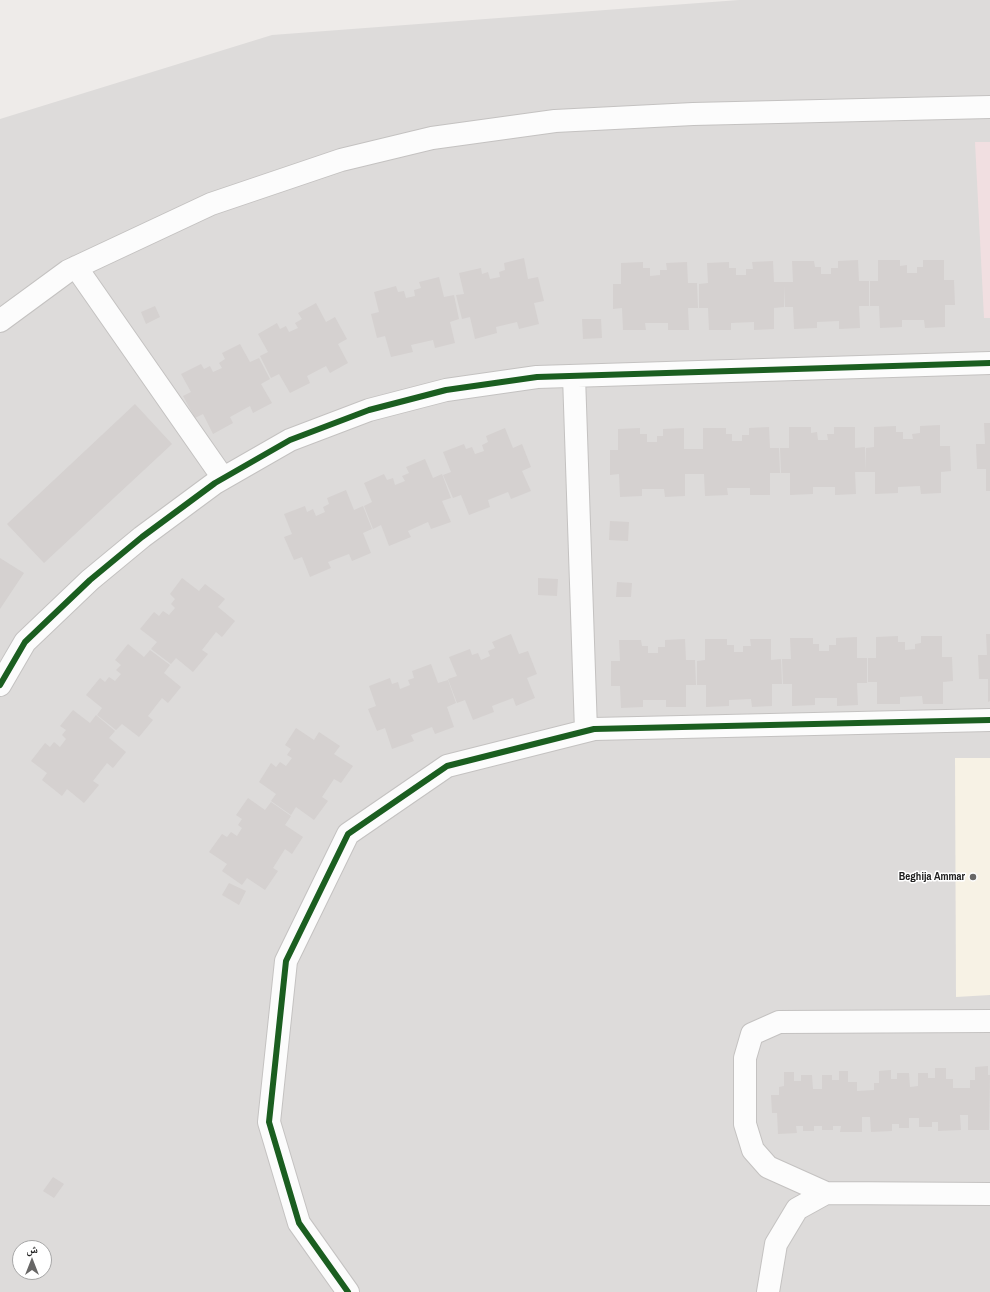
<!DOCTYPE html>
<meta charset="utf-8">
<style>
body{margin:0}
#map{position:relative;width:990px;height:1292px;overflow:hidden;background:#eeebe9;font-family:"Archivo Narrow","Noto Naskh Arabic",sans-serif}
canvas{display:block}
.north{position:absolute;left:12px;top:1240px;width:40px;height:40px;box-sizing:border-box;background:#fff;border:1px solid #a6a6a6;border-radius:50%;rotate:0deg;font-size:11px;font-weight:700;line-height:16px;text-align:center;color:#202020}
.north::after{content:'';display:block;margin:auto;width:14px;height:18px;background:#686766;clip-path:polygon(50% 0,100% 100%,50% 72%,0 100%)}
</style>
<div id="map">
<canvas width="990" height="1292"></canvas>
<div class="north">ش</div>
</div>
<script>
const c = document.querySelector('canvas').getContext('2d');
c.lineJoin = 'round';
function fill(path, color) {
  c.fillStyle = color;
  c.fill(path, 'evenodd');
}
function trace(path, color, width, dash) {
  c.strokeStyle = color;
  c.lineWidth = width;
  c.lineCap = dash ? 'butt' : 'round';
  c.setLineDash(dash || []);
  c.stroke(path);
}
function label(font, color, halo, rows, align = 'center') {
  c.font = font + ' "Archivo Narrow",sans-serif';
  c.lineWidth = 3;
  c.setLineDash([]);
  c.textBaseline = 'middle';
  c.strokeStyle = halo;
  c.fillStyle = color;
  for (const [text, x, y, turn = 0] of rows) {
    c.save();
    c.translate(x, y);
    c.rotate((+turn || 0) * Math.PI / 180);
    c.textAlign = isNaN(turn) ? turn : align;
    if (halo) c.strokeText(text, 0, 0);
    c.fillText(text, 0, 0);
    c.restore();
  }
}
fill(new Path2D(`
 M739,0H990V1292H0V119L272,35ZM20,1248H44V1272H20Z`), '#dddbda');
fill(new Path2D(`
 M975,142H990V318H984Z`), '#f1dfe1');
fill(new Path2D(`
 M955,758H990V995L956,997Z`), '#f7f2e5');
fill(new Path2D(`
 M524,258L528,279L538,277L544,301L534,303L539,324L519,329L517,322L496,327L497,333L475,339L470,317L462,319L456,295L464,294L459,273L481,268L482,274L488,272L490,279L500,277L499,272L505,270L504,263Z
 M858,260L859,281H869V306H859L860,328L839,329V321L817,322V328L794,329L793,307H785L784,286V307L774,308V329L754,330V322L731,323V330H709L708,308H699V284L708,283L707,263L729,262V268H736V275H746V269H753L752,262L773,261L774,282H793L792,261H814L815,267H821V274H831V268H838V261Z
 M878,260H900V266L907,265V273H917V267H923V260H944V280H954L955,305H945V327L925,328L924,320H902V327L880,328L879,306H870V281H878Z
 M643,262V268H650V276L660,275V270H667L666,263L687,262L688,283H697L698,308H688L689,330H668V323H645L646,330H623L622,308L613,309V284H621V263Z
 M439,277L444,297L454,295L459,319L450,322L455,343L435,348L433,340L411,345L413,352L391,357L385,336L377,338L371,314L379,312L374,292L396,286L398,292L404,291L406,298L415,296L414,290L421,288L419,282Z
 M316,303L326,322L335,317L347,339L338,344L348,363L330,373L326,366L307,376L310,383L290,393L279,374L271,378L260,356L268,352L258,334L277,323L280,329L286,326L289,332L298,328L295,323L302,319L298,313Z
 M155,306L160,317L146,324L141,312Z
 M582,319H601L602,338L583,339Z
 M240,344L250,362L259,358L270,379L261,384L272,403L253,413L250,406L230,417L233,423L213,434L203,414L195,418L183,396L191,392L181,374L201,364L204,369L210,366L213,372L222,368L219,363L225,359L222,353Z
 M135,404L172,444L44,563L7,524Z
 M984,423H990V491H986V469H977L976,444H985Z
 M940,425V446H950L951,471L941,472V493L921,494L920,486L898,487V493L875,494V472H866V448L874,447V427L896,426V432H903V439H913L912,434L920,433V426Z
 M769,427L770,448H779L780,473H770V495H750V488H727L728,495L705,496L704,474H685V496L665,497L664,489H642V496L620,497L619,474L610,475V450H618V429L640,428V434H647V442H657V436H663V429L684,428V449H703V428H726V434H732V441H742V435H749V428Z
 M789,427H811V433L817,432L818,440H828L827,434H834V427H855V448L865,447L866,472H855L856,494L835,495V487H813V494L790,495V473H781L780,448H789Z
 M505,428L513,448L522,444L531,467L522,471L531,491L511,499L508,492L488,500L490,507L469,515L461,495L453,498L443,475L451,472L443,452L464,444L466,449L472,447L475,454L484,451L482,445L488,442L486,436Z
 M425,459L433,478L442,474L451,498L442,501L451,522L431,529L428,522L408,531L411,537L389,546L381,525L373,529L364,506L372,502L364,483L384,474L387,480L393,478L395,485L405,481L402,476L409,473L406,467Z
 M346,490L354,510L363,506L372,529L363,533L371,553L352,561L349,554L328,562L331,568L310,577L302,557L294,560L284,537L292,534L284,514L305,506L307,512L313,509L316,516L325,512L323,507L329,504L327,498Z
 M610,521L629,522L628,541L609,540Z
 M0,558L24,573L0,609Z
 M182,578L199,591L205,584L225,599L218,607L235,621L222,637L216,632L202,650L208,654L193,672L176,658L171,664L151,649L157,642L140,629L154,612L159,616L163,611L169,615L175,608L171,604L175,599L170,594Z
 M538,578L558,579L557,596L538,595Z
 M617,582L632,583L631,597H616Z
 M511,634L519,654L528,651L537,674L527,678L535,698L516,706L513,698L492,706L494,712L473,720L465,700L457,703L448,679L457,676L449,657L470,649L472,655L478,653L481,660L490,656L488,651L495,648L492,642Z
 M986,634H990V701L988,702V679H979L978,655H987Z
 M898,636V642H905V650L915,649V644L921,643V636H942V657H952L953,681L943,682V704H923L922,696L900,697V704H877V682H868V658H876V637Z
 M857,637V658H867V683H857L858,705L837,706V698H815V705L792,706V684H783L782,659H791L790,638H813V644H819V651H829V645H836V638Z
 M685,639L686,660H695L696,685H686V707H666V700H643V707L621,708L620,686H611V661H620L619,640H641L642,646H648V653H658V647H665V640Z
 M705,639H727V645H734V652H743V646H751L750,639H771V660L781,659L782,684H772V706L752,707L751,699L729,700V706L706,707V685H697V661L705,660Z
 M128,644L144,657L150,650L170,665L164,673L181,687L168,703L162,698L148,716L153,720L139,737L122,724L116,730L97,715L102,708L86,695L100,678L105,682L109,677L115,681L121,674L116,670L121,665L115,660Z
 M431,664L438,683L448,680L456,703L447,707L454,727L435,734L432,727L411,735L414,741L392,749L385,728L377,731L368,709L376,706L369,686L390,678L392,684L398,682L400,689L410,685L408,680L414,678L412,671Z
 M73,710L90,723L96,715L115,731L109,738L126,752L113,768L107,763L93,781L99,785L84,803L67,789L62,796L42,780L47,773L31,761L45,743L50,747L54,742L60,747L66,739L62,735L66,730L60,726Z
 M296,728L314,740L319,732L340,746L334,754L353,766L341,783L334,779L322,797L328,801L314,820L296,807L291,815L271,801L276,794L259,782L271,763L276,767L280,762L286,766L292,758L287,755L291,749L285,745Z
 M248,798L265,810L271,802L291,816L285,825L303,837L292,854L285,849L273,868L278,871L265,890L247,878L242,885L222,871L227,864L209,852L222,834L227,837L231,832L237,836L242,828L238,825L242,819L236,815Z
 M229,883L246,891L239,905L222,895Z
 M988,1066V1075H990L989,1130H968V1115H960L961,1130L938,1131V1122H932V1127H919V1118H909V1128H899V1124H892V1131L871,1132L870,1117H862V1132H840L841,1126H833V1130H822V1126H814V1131H803V1126H796L797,1133L778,1134L777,1113H772L771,1095H779V1087L784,1086V1072H794V1081H801V1075H812L813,1089H822V1075H832V1080H839V1071H848V1082H857V1091L874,1090V1083H879V1071L891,1070V1079H897V1073H909L910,1087L918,1086V1073H928V1078H935V1068H946V1079H953V1088H970V1080H975V1067Z
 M53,1177L64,1184L54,1198L43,1191Z`), '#d5d1d0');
const minor = new Path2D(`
 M76,267L223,478
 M0,321L68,271L211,204L341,160L432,138L555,121L693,114L990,107
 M574,376L586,731
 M0,685L25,642L90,580L142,537L215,483L290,440L369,410L446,390L537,377L990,363
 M826,1193L768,1167L753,1150L745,1124V1058L752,1034L779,1022L990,1021
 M348,1292L299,1223L269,1122L286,961L348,834L447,766L594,729L990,720
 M768,1292L776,1244L797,1209L826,1193L990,1194`);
trace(minor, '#c4c2c1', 24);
trace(minor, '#fcfcfc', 22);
trace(new Path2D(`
 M0,685L25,642L90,580L142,537L215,483L290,440L369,410L446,390L537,377L990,363
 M348,1292L299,1223L269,1122L286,961L348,834L447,766L594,729L990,720`), '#1b5e20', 6);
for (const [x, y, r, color] of [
 [973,877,4,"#686766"]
]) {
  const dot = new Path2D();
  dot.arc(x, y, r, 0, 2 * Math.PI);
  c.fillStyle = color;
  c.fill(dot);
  trace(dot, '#fff', 1.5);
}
label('bold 11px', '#202020', '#fff', [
 ["Beghija Ammar",965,877]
], 'right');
</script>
